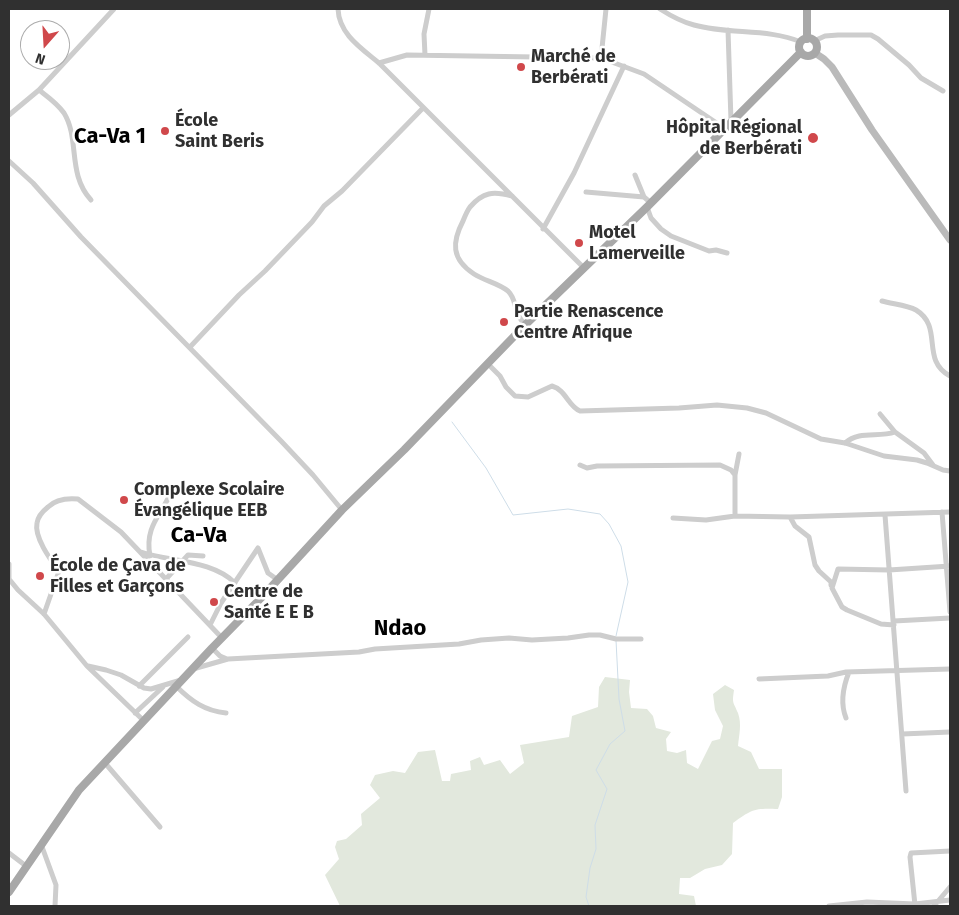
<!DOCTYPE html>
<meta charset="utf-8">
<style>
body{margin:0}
#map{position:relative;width:959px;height:915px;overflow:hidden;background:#fff;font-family:"Fira Sans",sans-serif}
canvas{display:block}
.frame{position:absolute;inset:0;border:10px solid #303030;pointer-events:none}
.north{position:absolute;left:20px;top:20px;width:50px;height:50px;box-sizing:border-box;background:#fff;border:1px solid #acacac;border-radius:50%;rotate:199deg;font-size:14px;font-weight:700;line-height:20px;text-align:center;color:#303030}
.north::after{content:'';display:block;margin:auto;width:18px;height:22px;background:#d0484b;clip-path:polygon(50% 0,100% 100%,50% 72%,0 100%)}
</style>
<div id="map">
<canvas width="959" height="915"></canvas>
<div class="frame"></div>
<div class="north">N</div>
</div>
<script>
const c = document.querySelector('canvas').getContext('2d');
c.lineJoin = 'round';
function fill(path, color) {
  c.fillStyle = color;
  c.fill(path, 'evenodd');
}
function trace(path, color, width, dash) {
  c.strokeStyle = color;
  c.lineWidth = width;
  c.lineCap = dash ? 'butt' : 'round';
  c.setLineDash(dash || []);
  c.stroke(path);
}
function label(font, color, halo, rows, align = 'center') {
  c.font = font + ' "Fira Sans",sans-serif';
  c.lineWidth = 5;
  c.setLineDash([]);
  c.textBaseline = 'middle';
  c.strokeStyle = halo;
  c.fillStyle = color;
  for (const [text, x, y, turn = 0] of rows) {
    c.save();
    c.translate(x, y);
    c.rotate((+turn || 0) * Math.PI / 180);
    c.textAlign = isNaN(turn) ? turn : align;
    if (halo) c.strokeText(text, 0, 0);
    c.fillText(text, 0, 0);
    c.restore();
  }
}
fill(new Path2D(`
 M605,677L630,680L629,692L631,708L647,709L653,716L656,728L671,732L666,739L667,751L677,753L686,750L687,763L698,769L712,741L720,739L723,726L715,710L713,694L725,685L734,690C732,704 733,701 738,713C742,724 739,735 738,746L751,752L759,769H782V797L778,809C755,808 752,809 733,823L732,854L722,865L705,869L690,878H680L679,894L694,896L696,906H340L325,875L339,859L335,847L337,841L346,839L362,825L361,814L380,798L370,785L375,775L393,771L405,773L418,752L435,750L442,781H450L451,774L471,770L470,761L480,757L484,765L500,760L510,774L524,763L520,745L569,737L572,716L598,707L599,687Z`), '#e2e8dd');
trace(new Path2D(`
 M452,422L486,468L513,515L568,509L600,514L609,524L621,546L628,582L616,636
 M589,906L586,897L590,868L596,849L595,825L607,789L596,770L610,744L625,731L619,699L616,640`), '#cedde8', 1);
trace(new Path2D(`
 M338,9C339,34 361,48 379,63L583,267
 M660,9C671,16 682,22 694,25C730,35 767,28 801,42
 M728,30L731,121
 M814,41L825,36L838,35H871L878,39L909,65L921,78L943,91
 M425,55L424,34L429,9
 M601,58L606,9
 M379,63L407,55L601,58L644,74L724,128
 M39,90C48,97 57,103 64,113C80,139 67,174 91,200
 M9,115L39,90L114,9
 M9,161L33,183L81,237L282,442L313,475L342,510
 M635,175L644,197L651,203
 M586,192L644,197
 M512,196C493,191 483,192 470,207C467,211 465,216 463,221C452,242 451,259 474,274C485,281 498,283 508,291C514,297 514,302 516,309C517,315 521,320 525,325
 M647,207L651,218L661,229L671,236L709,251L716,250L727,253
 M543,229L574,173L624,66
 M882,301C892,304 907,305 916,310C944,327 920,360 950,376
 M190,347L239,295L265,271L312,222L324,206L342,191L423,108
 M488,364L500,376L506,387L515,396L528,397L552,386C566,390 568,406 580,411L679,408L717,405L747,408L766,413L821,439L845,443L884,456L917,460L927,463L943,470L950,471
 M880,414L895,432L924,453L933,465
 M845,443C860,430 878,438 895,432
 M580,465L587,468L597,466L720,465L731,470L735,475
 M942,512L950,612
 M885,515L906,791
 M735,516V475L739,454
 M790,517L795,526L809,537L815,565L819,571L831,582V585
 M673,518L706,520L735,516L790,517L950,512
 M141,552C171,562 212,560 235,583
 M150,556C144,525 163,514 173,488
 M9,564V579L18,590L44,614L87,666L144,721
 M166,579L188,555L203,556
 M44,614L58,574V570C50,559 34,537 37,523C38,516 43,511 48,507C56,499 67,498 78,499L121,532L222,638
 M894,621L950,618
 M210,625L221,603L258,548L268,573L278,580
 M894,625L881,624L847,610L842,607L832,588L838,569L889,570L950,566
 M212,648L220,656L227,659
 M88,666L106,670L121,675L144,688L151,689L181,680
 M193,669L228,659L359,652L375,649L459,644L481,640L509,638L532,640L568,638L589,635H600L616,639H641
 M759,679L828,676L846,672L950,669
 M139,686L188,637
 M176,686C191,701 205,711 226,713
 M135,713L163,687
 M846,718C840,703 843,687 849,672
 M902,734L950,732
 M105,763L160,827
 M41,844L56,885L55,906
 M9,853L26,866
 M915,905L910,857L911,853L950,851
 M829,906L867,902L915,904L950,900
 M934,906L950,887`), '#cdcdcd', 5);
trace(new Path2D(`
 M815,53L824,59L832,67L872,130L950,240`), '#bababa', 7);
trace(new Path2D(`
 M799 47a9 9 0 1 1 18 0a9 9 0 1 1-18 0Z
 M807,39V9
 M9,892L79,790L212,648L261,598L342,510L404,450L525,325L647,207L801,52`), '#a8a8a8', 8);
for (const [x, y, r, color] of [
 [521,67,5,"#d0484b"],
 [165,131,5,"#d0484b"],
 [813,138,6,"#d0484b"],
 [579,243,5,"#d0484b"],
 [504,322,5,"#d0484b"],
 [124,500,5,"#d0484b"],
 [40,576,5,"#d0484b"],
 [214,602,5,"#d0484b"]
]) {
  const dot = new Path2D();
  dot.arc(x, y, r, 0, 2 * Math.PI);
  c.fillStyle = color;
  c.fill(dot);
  trace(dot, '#fff', 2);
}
label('bold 18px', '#303030', '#fff', [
 ["Marché de",531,57],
 ["Berbérati",531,78],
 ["École",175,121],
 ["Saint Beris",175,142],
 ["Hôpital Régional",802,128,"right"],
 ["de Berbérati",802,149,"right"],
 ["Motel",589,233],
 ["Lamerveille",589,254],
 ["Partie Renascence",514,312],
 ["Centre Afrique",514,333],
 ["Complexe Scolaire",134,490],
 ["Évangélique EEB",134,511],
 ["École de Çava de",50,566],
 ["Filles et Garçons",50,587],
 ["Centre de",224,592],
 ["Santé E E B",224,613]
], 'left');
label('bold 22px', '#000', '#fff', [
 ["Ca-Va 1",110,137],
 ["Ca-Va",199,536],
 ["Ndao",400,629]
]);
</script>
